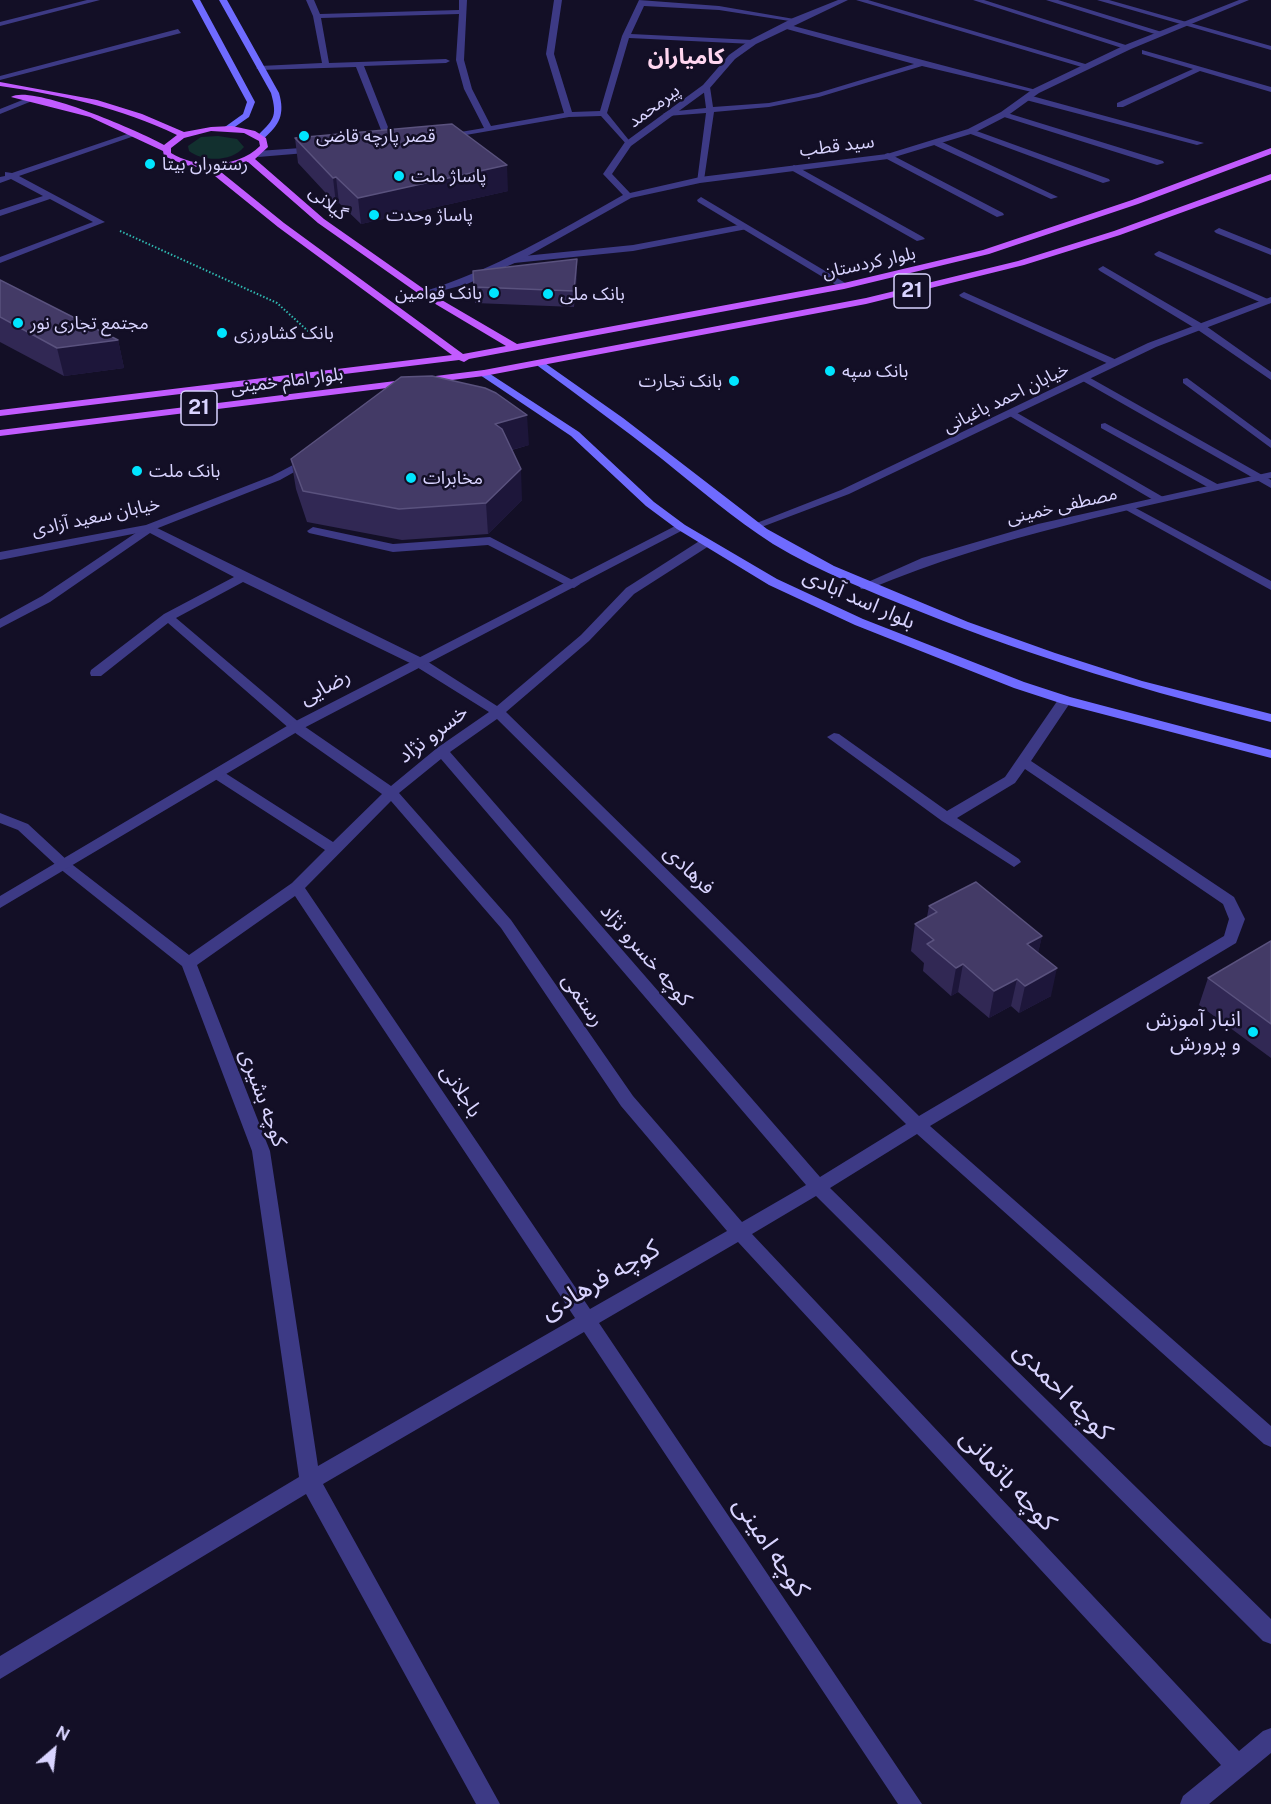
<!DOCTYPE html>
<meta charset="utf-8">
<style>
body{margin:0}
#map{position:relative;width:1271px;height:1804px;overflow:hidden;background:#130f26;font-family:"Public Sans",sans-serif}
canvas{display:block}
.north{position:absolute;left:24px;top:1720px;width:60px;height:60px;-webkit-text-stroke:4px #130f26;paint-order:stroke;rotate:28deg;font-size:16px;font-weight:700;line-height:24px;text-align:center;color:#d9d4ff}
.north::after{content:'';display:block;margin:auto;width:21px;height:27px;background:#d9d4ff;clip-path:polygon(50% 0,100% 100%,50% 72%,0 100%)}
</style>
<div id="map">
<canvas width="1271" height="1804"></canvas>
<div class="north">N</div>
</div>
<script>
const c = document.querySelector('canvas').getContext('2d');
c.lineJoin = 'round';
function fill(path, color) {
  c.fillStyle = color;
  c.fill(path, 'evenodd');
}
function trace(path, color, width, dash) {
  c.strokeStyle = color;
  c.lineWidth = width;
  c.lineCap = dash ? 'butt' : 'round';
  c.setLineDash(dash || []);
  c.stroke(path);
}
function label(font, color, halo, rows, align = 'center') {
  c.font = font + ' "Public Sans","Noto Sans Arabic",sans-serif';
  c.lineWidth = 5;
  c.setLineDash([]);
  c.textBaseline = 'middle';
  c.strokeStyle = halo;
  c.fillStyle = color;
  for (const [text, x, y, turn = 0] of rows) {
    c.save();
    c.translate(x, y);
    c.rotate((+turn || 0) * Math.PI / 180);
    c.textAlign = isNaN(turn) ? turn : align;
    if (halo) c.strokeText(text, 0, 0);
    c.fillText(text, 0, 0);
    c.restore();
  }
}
fill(new Path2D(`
 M218,136L237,139L244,147C232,162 203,162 189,151L188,146L201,137Z`), '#12302f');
trace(new Path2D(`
 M120,231L277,303L318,340`), '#2fb8b0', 2, [1.5, 2]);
fill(new Path2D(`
 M744,224L747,225V229L633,251L514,263L509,260L514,257L633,245Z`), '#3d3a85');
fill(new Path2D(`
 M87,0H100L0,26V22Z
 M306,0H314L320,14L459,10V0H467L464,60L472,89L491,126L564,113L546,54L554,0H562L554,54L572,112L600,111L622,36L639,0L719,6L800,20L796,22L719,10L644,6L631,34L753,40L757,42L753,44L629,38L607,113L632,144L628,146L601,116L569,117L443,139V135L484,128L464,89L456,60L459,14L321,18L329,63L446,59L450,61L446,63L364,66L395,145L391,148L387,145L356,67L260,70L256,68L260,66L322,63L313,16Z
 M856,0H868L1092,66L1085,68Z
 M973,0H984L1132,47L1125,49Z
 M1046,0H1058L1165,33L1158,35Z
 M1097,0H1109L1271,46V50Z
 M786,24L1040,91L1036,93L922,66L819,97L769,107L714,112L704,180L697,182L706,113L667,116L663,114L667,112L706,108L703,85L710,87L713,107L769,103L818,93L914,64L783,28Z
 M178,29L181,33L0,80V76Z
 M1142,50L1271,87V92L1200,71L1123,107H1117V103L1193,69L1142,54Z
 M1026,96H1032L1204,143L1197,145L1026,100Z
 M30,97L37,99L0,114V109Z
 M1004,112L1163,161L1164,163L1157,165L1001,116L1000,114Z
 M971,129L1109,179L1110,181L1103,183L968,133L967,131Z
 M133,132L140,134L19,176L105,222L0,263V257L93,222L50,199L0,216V210L43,196L11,179L0,183V177L5,176V172L12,173Z
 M934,141H940L1058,197L1051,199L934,145Z
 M315,147L318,148V152L258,157L254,154L258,151Z
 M888,153L1003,213L1004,215L997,217L885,158V154Z
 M794,165L923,237L925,239L917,241L791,170L790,168Z
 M701,197L847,284L849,286L841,288L698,202L697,200Z
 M1219,228L1271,249V255L1216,233L1214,231Z
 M1159,251L1270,300L1271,303L1264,304L1156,256L1154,254Z
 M1103,266L1206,326L1271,372V380L1198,330L1100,271L1098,269Z
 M964,292L1119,361L1120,363L1111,365L961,297L959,295Z
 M1085,375L1271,480V488L1081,380L1080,378Z
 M1187,378L1271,440V448L1183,383V379Z
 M1012,410L1163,497L1165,499L1163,501H1155L1008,415V411Z
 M1105,423L1219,485L1221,487L1219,489H1211L1101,428V424Z
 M1130,505L1271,581V590L1126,510V506Z
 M149,524L422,658L497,706L581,635L626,588L701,540H709V546L634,594L589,641L506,712L919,1116L1224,936L1229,919L1223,904L1025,769L1015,783L957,818L1019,859L1021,862L1014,867L942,821L827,737L834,733L839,734L947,811L1005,777L1060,697H1070L1072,700L1031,761L1234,897L1245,919L1236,943L930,1126L1271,1426V1447L1264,1444L917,1134L830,1188L1271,1619V1644L1263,1641L816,1196L752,1234L1239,1751L1263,1731L1271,1728V1753L1209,1804H1180L1183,1796L1221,1765L738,1242L599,1323L922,1804H898L584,1332L323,1484L500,1804H476L306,1494L0,1679V1656L299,1477L252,1151L182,966L59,868L18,830L0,823V813L28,824L69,862L189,955L292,883L325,850L212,777L210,774L212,771H222L333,842L382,794L291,730L168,623L101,676H91L90,673L91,670L164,614L234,577L150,533L50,602L0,628V619L42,596ZM243,582L412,664L489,712L437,748L391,786L301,724L176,618ZM497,719L906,1124L820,1177L450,752ZM441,759L806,1185L742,1222L633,1096L511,920L399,793ZM391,801L501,928L621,1106L727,1231L590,1309L305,888ZM295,896L575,1318L318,1466L270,1151L197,965Z
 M313,527L393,544L490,537L580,584L574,588L570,587L488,545L393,552L309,533L307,531Z`), '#3d3a85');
fill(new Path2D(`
 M838,0H848L756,44L735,59L709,89L631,146L612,174L630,193L700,177L887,154L968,129L1001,112L1033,89L1125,45L1239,0H1249L1131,49L1039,93L1007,116L974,133L888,159L700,183L631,198L517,262L467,284L422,296V292C494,270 557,232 623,195L603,174L625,142L703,85L729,55L750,40L793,18Z
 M1271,297V303L1156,347L849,494L759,528H751L749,526L841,490L1148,343Z
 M310,456L314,457V461L280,480L153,530L0,560V552L146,525L272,476Z
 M1271,472V478C1134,509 999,535 869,589H861L859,586L922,558L1038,524Z
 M681,523L687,527L685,529L302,729L0,908V896L292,723Z`), '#3d3a85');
fill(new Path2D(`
 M192,0H200L255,102L249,117L229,131L222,129L243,114L247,102Z
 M219,0H227L279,93C285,114 280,125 263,139L256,137C273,120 278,118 271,93Z
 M542,361L623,418L767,529L834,566L968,622L1055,653L1142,681L1271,714V722C1152,693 1035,658 921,612C871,592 820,572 773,544C734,519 698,488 662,459C621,427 580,397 538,366V362Z
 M484,370L579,432L654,502L685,525L777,579L863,619L1024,682L1070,697L1271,750V758L1060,703L1014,688L855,625L769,585L677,529L646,506L571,436L480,375L479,373Z`), '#6f6bff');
fill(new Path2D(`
 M0,82L97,100L142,114L184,132L211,127L232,126L255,131L266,138L268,147L255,159L324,219L428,292L517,344L844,283L983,250L1132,200L1271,148V154L1138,204L989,254L844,289L469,359L464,362L459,360L0,416V410L452,355L278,227L205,168L185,165L164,156L163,151L90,117L11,97C32,84 141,132 164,145L177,135C121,108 62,95 0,86ZM211,131L244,133L259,141L260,146C238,168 197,169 171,153V148L184,138ZM248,162L318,223L422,296L506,346L463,354L284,223L216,168Z
 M1271,174V180L1120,235L1024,265L866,304L484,376L0,436V430L484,370L866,298L1018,261L1114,231Z`), '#c25bff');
fill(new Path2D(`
 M295,138L508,191L361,224L339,203L336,204L298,163Z
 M473,271L577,274L574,307L475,303Z
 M0,280L118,340L124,368L64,376L0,342Z
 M529,445L512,450L522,500L488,534L402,540L307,522L296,489L291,459Z
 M929,906L1042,936L1038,952L1051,996L1019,1013L1011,1006L989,1018L958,992L951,996L923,971L924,963L911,951L915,924L927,917Z
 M1271,941V1058L1199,1005L1208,978Z`), '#312854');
fill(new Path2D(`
 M507,165L508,191L361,224L358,198Z
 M336,177L339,203L336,204L333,178Z
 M577,259V274L574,307V291Z
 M118,340L124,368L64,376L57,348Z
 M527,415L529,445L496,454L495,424Z
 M521,469L522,500L488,534L486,503Z
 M1042,936L1036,963L1027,944Z
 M963,964L958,992L951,996L956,968Z
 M1057,968L1051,996L1019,1013L1025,986Z
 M1017,979L1011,1006L989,1018L994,991Z`), '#1d163a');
const building = new Path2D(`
 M452,124L507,165L358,198L336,177L333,178L295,138Z
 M577,259L574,291L474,287L473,271Z
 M0,280L118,340L57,348L0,317Z
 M432,376L485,388L496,393L527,415L495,424L502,429L521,469L486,503L399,509L303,491L291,459L401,377Z
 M976,882L1042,936L1027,944L1057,968L1025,986L1017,979L994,991L963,964L956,968L927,944L934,940L915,924L937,912L929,906Z
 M1271,941V1024L1208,978Z`);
fill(building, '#433a66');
trace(building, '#5a527e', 1.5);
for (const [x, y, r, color] of [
 [304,136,6,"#00e5ff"],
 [150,164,6,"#00e5ff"],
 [399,176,6,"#00e5ff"],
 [374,215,6,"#00e5ff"],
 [494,293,6,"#00e5ff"],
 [548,294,6,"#00e5ff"],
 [18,323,6,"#00e5ff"],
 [222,333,6,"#00e5ff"],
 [830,371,6,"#00e5ff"],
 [734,381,6,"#00e5ff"],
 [137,471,6,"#00e5ff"],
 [411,478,6,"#00e5ff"],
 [1253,1032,6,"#00e5ff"]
]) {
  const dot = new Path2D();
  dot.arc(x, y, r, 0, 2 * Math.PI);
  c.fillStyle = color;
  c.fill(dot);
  trace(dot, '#130f26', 2);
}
label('18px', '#d9d4ff', '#130f26', [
 ["پیرمحمد",654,106,-37],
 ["سید قطب",837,146,-7],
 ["گیلانی",328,203,39],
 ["بلوار کردستان",869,263,-12],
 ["بلوار امام خمینی",287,381,-7],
 ["خیابان احمد باغبانی",1006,398,-26],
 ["مصطفی خمینی",1062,506,-13],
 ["خیابان سعید آزادی",96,517,-12]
]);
label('18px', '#d9d4ff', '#130f26', [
 ["قصر پارچه قاضی",316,136],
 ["رستوران بیتا",162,164],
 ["پاساژ ملت",411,176],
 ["پاساژ وحدت",386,215],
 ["بانک قوامین",482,293,"right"],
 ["بانک ملی",560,294],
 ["مجتمع تجاری نور",30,323],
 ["بانک کشاورزی",234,333],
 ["بانک سپه",842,371],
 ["بانک تجارت",722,381,"right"],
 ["بانک ملت",149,471],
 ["مخابرات",423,478]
], 'left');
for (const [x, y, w] of [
 [912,291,36],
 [199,408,36]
]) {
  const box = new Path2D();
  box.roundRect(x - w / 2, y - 17, w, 34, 4.5);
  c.fillStyle = '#130f26';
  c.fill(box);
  trace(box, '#d9d4ff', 1.5);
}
label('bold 20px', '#d9d4ff', null, [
 ["21",912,291],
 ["21",199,408]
]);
label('21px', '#d9d4ff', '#130f26', [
 ["بلوار اسد آبادی",859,599,24],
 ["رضایی",325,687,-28],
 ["خسرو نژاد",433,734,-37],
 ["فرهادی",689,870,44],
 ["کوچه خسرو نژاد",646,955,49],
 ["رستمی",583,1000,56],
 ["باجلانی",461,1091,57],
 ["کوچه بشیری",263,1098,70]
]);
label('21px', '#d9d4ff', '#130f26', [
 ["انبار آموزش",1241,1020],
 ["و پرورش",1241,1044]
], 'right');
label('bold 22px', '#ffd6f0', '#130f26', [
 ["کامیاران",686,57]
]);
label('26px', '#d9d4ff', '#130f26', [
 ["کوچه فرهادی",600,1280,-30],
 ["کوچه احمدی",1063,1391,45],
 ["کوچه باتمانی",1008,1480,47],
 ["کوچه امینی",771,1547,56]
]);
</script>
